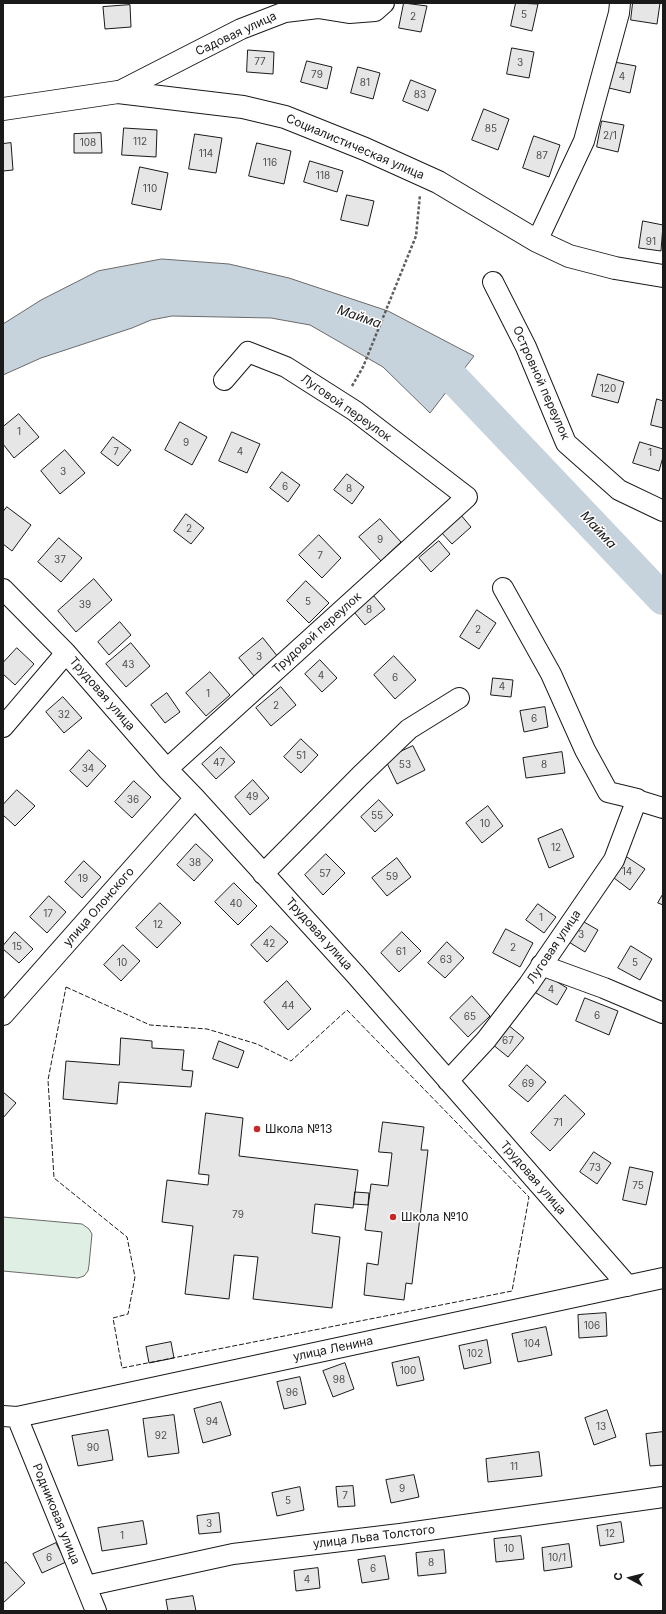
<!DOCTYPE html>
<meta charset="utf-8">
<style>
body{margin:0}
#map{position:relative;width:666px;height:1614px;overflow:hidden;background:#fff;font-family:Inter,sans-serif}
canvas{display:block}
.frame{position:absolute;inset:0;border:4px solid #1a1a1a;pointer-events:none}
.north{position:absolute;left:610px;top:1558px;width:40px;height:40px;-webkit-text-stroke:3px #fff;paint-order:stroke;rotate:277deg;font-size:11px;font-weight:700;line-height:16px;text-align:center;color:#1a1a1a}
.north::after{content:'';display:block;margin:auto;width:14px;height:18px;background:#1a1a1a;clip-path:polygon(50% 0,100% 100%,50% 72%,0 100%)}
</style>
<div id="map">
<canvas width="666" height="1614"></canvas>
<div class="frame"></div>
<div class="north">С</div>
</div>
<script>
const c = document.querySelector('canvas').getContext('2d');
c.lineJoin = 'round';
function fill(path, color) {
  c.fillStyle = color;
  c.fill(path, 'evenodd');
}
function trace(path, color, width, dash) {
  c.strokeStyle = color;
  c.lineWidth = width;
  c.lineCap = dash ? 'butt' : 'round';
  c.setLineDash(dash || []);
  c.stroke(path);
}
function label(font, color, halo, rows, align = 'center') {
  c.font = font + ' Inter,sans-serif';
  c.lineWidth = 3;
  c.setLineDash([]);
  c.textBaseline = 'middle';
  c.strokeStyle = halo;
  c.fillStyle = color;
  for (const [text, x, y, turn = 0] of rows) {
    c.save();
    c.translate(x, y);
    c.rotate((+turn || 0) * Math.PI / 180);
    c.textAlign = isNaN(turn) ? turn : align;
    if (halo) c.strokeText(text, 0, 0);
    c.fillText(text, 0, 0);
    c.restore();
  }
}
const green = new Path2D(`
 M3,1217L82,1224L89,1229L92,1234L89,1265L88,1271L84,1276L78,1278L3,1271Z`);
fill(green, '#e0efe3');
trace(green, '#6a6a6a', 1);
const water = new Path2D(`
 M162,259L229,264L289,278L388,311L474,356L430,413L383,367L310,325L271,318L172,316L151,320L132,328L41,358L3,375V324L41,300L98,271Z`);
fill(water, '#c6d2dc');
trace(water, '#6a6a6a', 1);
trace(new Path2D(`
 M424,351L435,359L663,599`), '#c6d2dc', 32);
const building = new Path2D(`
 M404,3L427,6L421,32L399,28Z
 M516,3L538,4L532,31L511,26Z
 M633,3H660L657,24L631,20Z
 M130,5L131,27L105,29L103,7Z
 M512,48L534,52L529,78L507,74Z
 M248,50L274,52L273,74L247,72Z
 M307,61L332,67L327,89L301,82Z
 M614,62L636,66L630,93L609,88Z
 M358,67L380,73L373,99L351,93Z
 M411,80L436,90L428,111L403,101Z
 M484,109L509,119L498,150L472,140Z
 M602,121L624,125L618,152L597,147Z
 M124,128L157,130L156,157L122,155Z
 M101,133L102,153H74V134Z
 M195,134L222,138L216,173L189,169Z
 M534,136L560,145L549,177L523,168Z
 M11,143L13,170L3,171V144Z
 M257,143L291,151L284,184L249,176Z
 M310,161L343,171L337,192L304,182Z
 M140,167L168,173L161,210L132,204Z
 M347,195L374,201L368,226L341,220Z
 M643,221L663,225L661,251L639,248Z
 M598,374L624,382L618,403L592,396Z
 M657,399L663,401V428L651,425Z
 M19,414L39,437L14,458L3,444V427Z
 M180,422L207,437L192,465L165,450Z
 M232,432L260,444L247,473L219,461Z
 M113,437L131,450L118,466L101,453Z
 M640,442L663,449V457L659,471L633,463Z
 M65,450L85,473L60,494L41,471Z
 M282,472L300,485L288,502L270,488Z
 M347,474L364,487L352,504L334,490Z
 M7,507L31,525L12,551L3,544V512Z
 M186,514L204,528L191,544L174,531Z
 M460,514L471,527L452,544L440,531Z
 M380,519L401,542L381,561L359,537Z
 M319,535L341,558L322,578L299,555Z
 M59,538L82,558L61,582L38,562Z
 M439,541L450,554L431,572L419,558Z
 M94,579L112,600L76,632L58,611Z
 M306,581L329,603L309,623L287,601Z
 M373,595L385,609L365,625L354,612Z
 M477,610L496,623L479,649L460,637Z
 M120,622L131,635L109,655L98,642Z
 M263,638L278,657L254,676L239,658Z
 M131,643L150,666L126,687L106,664Z
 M17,648L34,664L15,685L3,674V663Z
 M394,656L416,680L395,699L374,675Z
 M320,660L337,678L322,692L305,674Z
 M210,672L230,695L206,716L186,693Z
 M493,678L513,680L511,697L491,695Z
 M281,687L296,705L271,726L256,708Z
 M167,693L180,712L165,723L151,705Z
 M63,697L82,718L64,733L46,712Z
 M545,707L548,727L524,732L520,711Z
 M301,739L318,755L301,773L284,757Z
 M413,746L425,770L397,784L385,759Z
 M221,747L235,762L216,779L202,764Z
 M89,750L106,766L87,787L70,771Z
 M562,752L565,773L526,778L523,758Z
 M253,780L269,798L250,815L235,797Z
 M134,781L151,797L132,818L115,802Z
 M17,790L35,806L15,826L3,815V805Z
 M379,800L393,815L375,832L361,817Z
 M488,806L503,826L482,843L466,823Z
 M562,829L574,857L549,868L538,839Z
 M196,844L213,860L194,881L177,865Z
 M326,854L345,873L323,895L305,875Z
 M624,855L645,869L630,890L610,875Z
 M397,858L411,877L387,896L372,878Z
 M84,861L101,877L82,898L65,882Z
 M234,883L257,906L238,925L215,902Z
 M663,894V905L658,903Z
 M49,896L66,912L47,933L30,917Z
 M160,903L181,923L157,948L136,928Z
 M538,904L556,917L544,933L526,920Z
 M577,918L598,930L585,952L564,939Z
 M271,926L288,942L267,962L251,945Z
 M506,929L533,943L520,967L493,953Z
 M15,932L33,949L19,963L3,949V946Z
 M402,932L421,951L399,972L381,953Z
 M447,942L464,958L445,978L428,963Z
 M123,945L140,961L121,981L104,965Z
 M631,946L652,959L640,980L618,968Z
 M546,975L567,988L557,1005L536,993Z
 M287,981L311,1009L288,1030L264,1002Z
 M472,996L490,1016L468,1037L450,1018Z
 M585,998L618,1011L609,1035L576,1021Z
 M508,1025L524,1038L508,1057L492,1044Z
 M121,1038L152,1041V1048L184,1050L182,1070L193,1071L191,1087L119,1082L117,1104L63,1099L66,1061L119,1065Z
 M219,1041L244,1051L238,1068L213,1059Z
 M527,1065L546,1082L528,1102L509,1086Z
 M3,1092L16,1103L3,1118Z
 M565,1095L585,1114L550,1151L531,1133Z
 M206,1113L243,1118L239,1156L358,1170L353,1208L315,1204L312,1233L340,1237L332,1308L253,1299L258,1257L234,1255L229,1299L185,1294L193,1226L162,1222L167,1180L208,1185L209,1175L199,1174Z
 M383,1122L424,1127L421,1150H428L412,1284L406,1283L404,1300L364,1295L367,1263L378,1265L382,1232L365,1230L371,1184L388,1186L392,1153L379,1152Z
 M594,1152L611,1163L597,1184L580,1172Z
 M630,1167L653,1172L646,1205L623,1200Z
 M355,1192L369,1193L368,1205L354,1204Z
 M606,1313L607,1336L579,1338L578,1315Z
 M546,1327L552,1355L518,1362L512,1334Z
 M487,1340L491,1363L464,1369L459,1346Z
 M171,1342L174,1358L149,1363L146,1347Z
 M419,1357L424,1380L397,1386L392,1363Z
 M345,1363L354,1389L333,1397L323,1371Z
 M300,1377L306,1404L284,1409L277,1382Z
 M221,1402L231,1435L203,1443L194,1409Z
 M607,1410L616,1437L594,1445L585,1418Z
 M174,1415L179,1453L148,1457L143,1419Z
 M108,1430L113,1460L78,1466L72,1436Z
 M663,1432V1465L650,1466L646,1434Z
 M539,1452L542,1476L488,1482L486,1459Z
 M414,1475L419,1497L391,1503L386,1480Z
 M353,1486L355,1506L338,1507L336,1487Z
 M300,1487L304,1510L277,1516L272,1493Z
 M219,1513L221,1532L199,1534L197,1516Z
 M143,1521L147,1544L102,1551L98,1528Z
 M621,1522L624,1542L600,1546L597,1526Z
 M521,1536L524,1559L496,1562L494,1539Z
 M56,1543L66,1562L42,1573L33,1554Z
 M569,1544L572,1567L544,1571L542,1548Z
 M444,1550L446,1573L418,1576L416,1553Z
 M385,1556L389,1579L362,1583L358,1560Z
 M6,1562L25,1583L3,1603V1565Z
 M318,1568L320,1588L296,1591L294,1571Z
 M193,1596L196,1611H168L166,1600Z`);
fill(building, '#e6e6e6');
trace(building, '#1a1a1a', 1);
const minor = new Path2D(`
 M118,92L241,29L285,12L318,8L349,13L375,11L384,3
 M537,241L584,141L619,13L620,3
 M493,282L526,347L566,443L619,490L663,511
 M503,588L551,674L585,750L608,792L637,799L640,801L663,808
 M3,589L66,653L167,769L195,798L355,974L628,1286
 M3,727L66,653
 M167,769L467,497L355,411L286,367L248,352L224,380
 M263,874L360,776L409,729L459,698
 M541,965L604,988L663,1013
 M3,1015L195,798
 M448,1081L486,1040L529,984L614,860L637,799
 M3,1416L17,1417L663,1278
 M17,1417L96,1611
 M86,1586L233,1554L400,1534L663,1497`);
const major = new Path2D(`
 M3,109L118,92L243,107L285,117L365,149L438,182L537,241L569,256L615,268L663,276`);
trace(minor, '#1a1a1a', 22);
trace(major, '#1a1a1a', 24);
trace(new Path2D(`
 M352,386L363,367L416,236L420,195`), '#5f5f5f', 2.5, [3, 2]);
trace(minor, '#fff', 20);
trace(major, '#fff', 22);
trace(new Path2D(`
 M66,987L150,1025L207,1029L257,1044L291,1061L347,1010L529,1197L512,1291L122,1368L113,1318L128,1314L135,1277L127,1237L54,1178L48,1080Z`), '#1a1a1a', 1, [5, 2]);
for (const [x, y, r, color] of [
 [257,1129,4,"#c62828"],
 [393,1217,4,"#c62828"]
]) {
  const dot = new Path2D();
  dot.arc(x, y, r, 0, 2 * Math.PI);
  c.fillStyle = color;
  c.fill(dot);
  trace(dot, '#fff', 1.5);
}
label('10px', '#4d4d4d', null, [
 ["5",524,15],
 ["2",413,17],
 ["77",260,62],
 ["3",520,63],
 ["79",317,75],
 ["4",622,77],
 ["81",365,83],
 ["83",420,95],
 ["85",491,129],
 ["2/1",610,136],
 ["112",140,142],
 ["108",88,143],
 ["114",206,154],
 ["87",542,156],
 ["116",270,163],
 ["118",323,176],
 ["110",150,189],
 ["91",651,242],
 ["120",608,389],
 ["1",19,432],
 ["9",186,443],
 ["7",116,452],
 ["4",240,452],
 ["1",650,453],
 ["3",63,472],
 ["6",285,487],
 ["8",349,489],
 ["2",189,529],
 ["9",380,540],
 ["7",320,556],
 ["37",60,560],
 ["5",308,602],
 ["39",85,605],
 ["8",369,610],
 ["2",478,630],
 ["3",259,657],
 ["43",128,665],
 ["4",321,676],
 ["6",395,678],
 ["4",502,687],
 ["1",208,694],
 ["2",276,706],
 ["32",64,715],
 ["6",534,719],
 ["51",301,756],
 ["47",219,763],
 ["53",405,765],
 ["8",544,765],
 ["34",88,769],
 ["49",252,797],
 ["36",133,800],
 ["55",377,816],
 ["10",485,824],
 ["12",556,848],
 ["38",195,863],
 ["14",627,872],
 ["57",325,874],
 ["59",392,877],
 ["19",83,879],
 ["40",236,904],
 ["17",48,914],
 ["1",541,918],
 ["12",158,925],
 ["3",581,935],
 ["42",269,944],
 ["15",17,947],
 ["2",513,948],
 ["61",401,952],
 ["63",446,960],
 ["10",122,963],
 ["5",635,963],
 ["4",551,990],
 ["44",288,1006],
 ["6",597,1016],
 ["65",470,1017],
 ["67",508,1041],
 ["69",528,1084],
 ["71",558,1123],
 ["73",595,1168],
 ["75",638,1186],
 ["79",238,1215],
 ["106",592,1326],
 ["104",532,1344],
 ["102",475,1354],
 ["100",408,1371],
 ["98",339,1380],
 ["96",292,1393],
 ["94",212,1422],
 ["13",601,1427],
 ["92",161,1436],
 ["90",93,1448],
 ["11",514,1467],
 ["9",402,1489],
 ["7",345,1496],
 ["5",288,1501],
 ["3",209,1524],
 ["12",610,1534],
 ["1",122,1536],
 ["10",509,1549],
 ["6",49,1558],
 ["10/1",557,1558],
 ["8",431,1563],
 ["6",373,1569],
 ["4",307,1580]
]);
label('12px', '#1a1a1a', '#fff', [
 ["Садовая улица",236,34,-25],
 ["Социалистическая улица",355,147,23],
 ["Островной переулок",541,383,66],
 ["Луговой переулок",346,408,35],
 ["Трудовой переулок",317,633,-42],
 ["Трудовая улица",102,694,49],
 ["улица Олонского",99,907,-49],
 ["Трудовая улица",319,934,48],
 ["Луговая улица",554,947,-56],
 ["Трудовая улица",533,1178,49],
 ["улица Ленина",333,1349,-12],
 ["Родниковая улица",56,1514,68],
 ["улица Льва Толстого",374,1537,-7]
]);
label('12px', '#1a1a1a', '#fff', [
 ["Школа №13",265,1129],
 ["Школа №10",401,1217]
], 'left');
label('italic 13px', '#1a1a1a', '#fff', [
 ["Майма",359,317,19],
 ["Майма",598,530,47]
]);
</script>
